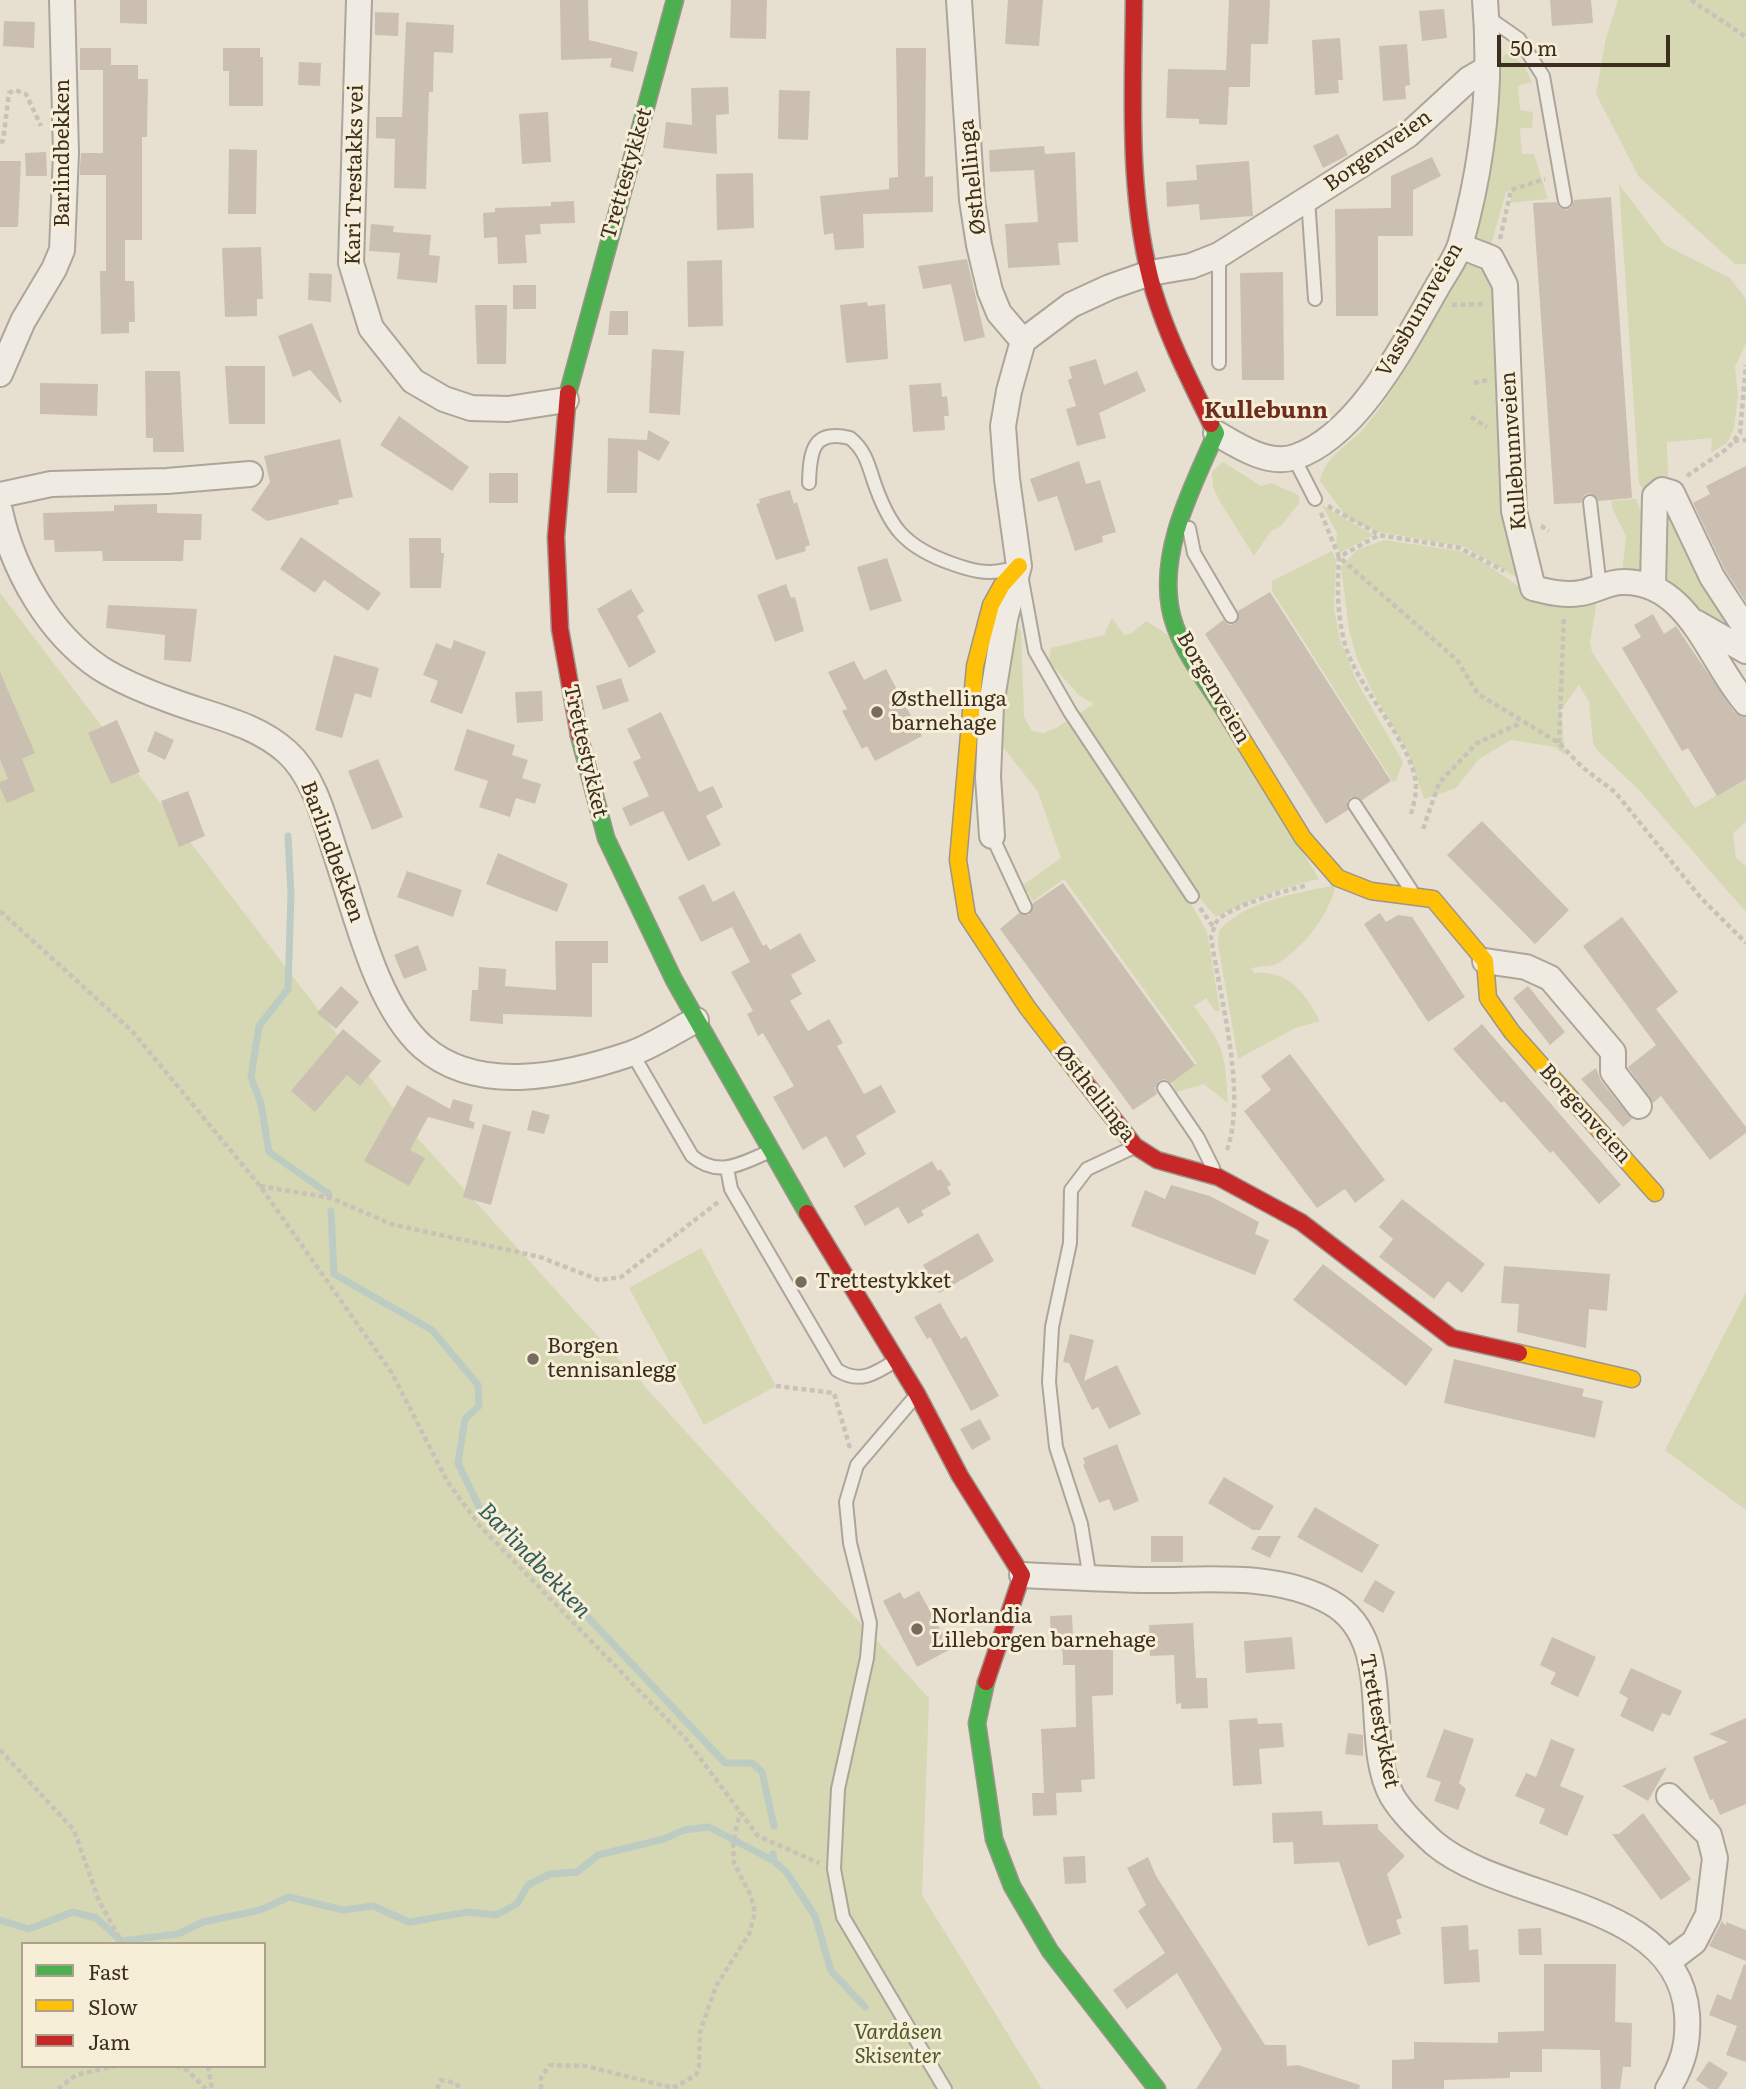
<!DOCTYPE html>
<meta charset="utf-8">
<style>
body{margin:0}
#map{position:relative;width:1746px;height:2089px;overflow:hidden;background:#e7e0d1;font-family:Literata,serif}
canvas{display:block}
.legend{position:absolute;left:21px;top:1942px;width:245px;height:126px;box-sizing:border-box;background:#f7eed8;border:2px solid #ada18e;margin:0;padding:9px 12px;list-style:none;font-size:21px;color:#3d2e20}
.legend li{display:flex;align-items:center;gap:14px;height:35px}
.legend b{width:35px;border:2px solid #ada18e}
.scale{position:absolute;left:1497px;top:35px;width:173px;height:32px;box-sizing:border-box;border:4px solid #3d2e20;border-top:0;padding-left:9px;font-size:21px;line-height:24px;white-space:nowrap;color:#3d2e20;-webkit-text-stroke:5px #f7eed8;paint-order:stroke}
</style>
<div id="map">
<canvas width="1746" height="2089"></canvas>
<ul class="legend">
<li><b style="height:9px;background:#4caf50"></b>Fast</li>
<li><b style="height:9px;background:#ffc107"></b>Slow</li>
<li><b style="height:9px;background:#c62828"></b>Jam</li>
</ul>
<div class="scale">50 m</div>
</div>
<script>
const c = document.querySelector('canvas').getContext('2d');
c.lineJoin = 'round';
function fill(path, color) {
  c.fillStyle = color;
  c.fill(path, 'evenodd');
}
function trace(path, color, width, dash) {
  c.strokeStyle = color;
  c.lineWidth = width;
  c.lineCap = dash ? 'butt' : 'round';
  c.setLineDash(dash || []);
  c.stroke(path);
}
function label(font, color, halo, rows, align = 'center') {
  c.font = font + ' Literata,serif';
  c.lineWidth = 6;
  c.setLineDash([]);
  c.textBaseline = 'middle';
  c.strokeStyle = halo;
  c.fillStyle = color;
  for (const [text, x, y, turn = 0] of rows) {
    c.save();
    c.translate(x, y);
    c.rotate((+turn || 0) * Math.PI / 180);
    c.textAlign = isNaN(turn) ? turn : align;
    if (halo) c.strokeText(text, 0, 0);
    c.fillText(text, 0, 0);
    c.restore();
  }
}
fill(new Path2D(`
 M1618,0H1746V264H1735L1639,177L1596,94L1606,38Z
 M1510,53L1524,66L1532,82L1518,86L1520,110L1533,112L1532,128H1520L1522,154H1534L1548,199L1509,203L1513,194L1511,191L1506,192L1491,245L1484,247L1472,237L1495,145L1502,62L1504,55Z
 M1619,184L1665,245L1730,278L1746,299V343L1735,367L1738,396L1734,428L1727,443L1711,453L1712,438L1667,442L1668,476L1643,490L1639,483Z
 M1481,262L1495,281L1521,580L1465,547L1379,532L1348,519L1320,481C1325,456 1348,446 1364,428C1405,379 1432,320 1464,265Z
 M1223,462L1261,486L1271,483L1298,495L1300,502L1281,526L1271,531L1254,556L1219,500L1213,487L1212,472Z
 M1636,499L1643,517L1642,575L1622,573L1626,536L1613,510L1611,501Z
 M1669,504L1735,636L1662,586L1658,513Z
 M1322,505L1373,535L1340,553L1336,545L1337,533Z
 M1384,540L1459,551L1480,560L1533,596L1597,600L1590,642L1592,652L1695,808L1746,778V822L1733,833L1736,858L1746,866V912L1640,791L1599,752L1593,743L1589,702L1579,685L1561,710L1565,755L1555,747L1511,740L1479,759L1456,788L1424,799L1408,752L1372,691L1357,658L1349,630L1341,567L1357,550Z
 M1332,551L1336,560L1334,608L1340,640L1356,680L1403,762L1396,781L1393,782L1272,591V581Z
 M0,593L410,1130L635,1377L638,1376L645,1387L929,1698L922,1895L1042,2089H0ZM23,1944H264V2066H23Z
 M1112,618L1124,635L1132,633L1146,621L1173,638L1319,879C1282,887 1250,900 1216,917L1196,894L1188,898L1207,932L1220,1011H1215L1206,998L1194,1006C1225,1048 1225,1052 1228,1103L1204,1084L1176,1092L1172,1082L1197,1063L1064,879L1033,901L1023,885L1061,858L1038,792L1000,743L1002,688L1015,626L1021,630L1024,717L1032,731L1044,733L1056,728L1094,704L1079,695L1049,662L1051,648L1104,635Z
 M1336,885C1329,914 1304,948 1278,963C1271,967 1260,966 1251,968L1254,973C1290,971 1303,991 1320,1021L1295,1028L1238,1059L1218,944L1219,931C1245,900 1298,893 1336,885Z
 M701,1248L776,1386L704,1425L629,1288Z
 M1746,1292V1510L1665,1450Z`), '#d6d7b3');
trace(new Path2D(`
 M288,836L291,894L288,989L259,1026L251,1077L261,1104L269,1152L329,1194
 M331,1211L334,1274L432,1330L478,1385L479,1406L465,1419L458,1463L480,1509L537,1563L725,1763H752L762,1772L774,1826
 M773,1854L774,1861L787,1873L815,1916L831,1971L865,2007
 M0,1920L29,1929L73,1912L96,1918L121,1941L178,1934L203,1922L260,1910L289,1897L343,1910L373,1906L409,1922L468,1912L496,1915L517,1904L528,1885L550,1874L577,1872L598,1855L664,1839L684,1830L709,1827L774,1861`), '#bcccc2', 7);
fill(new Path2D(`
 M120,0H147V24L120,23Z
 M560,0H588L589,40L638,52L633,72L610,67L612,58L561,60Z
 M731,0H767L766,39L730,38Z
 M1008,0H1043L1039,46L1005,44Z
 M1229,0H1270L1268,44H1251L1250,87H1229L1227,125L1199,124V119L1166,118L1168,69L1226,70Z
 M1550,0H1591L1593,23L1552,26Z
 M1444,9L1447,38L1422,41L1419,11Z
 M375,12L399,13L398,36L375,35Z
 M4,21L35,22L34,48L3,46Z
 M406,22L454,25L453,53L434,52L433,92H429L426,189L394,188L395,139L376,138V117H402Z
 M1340,38L1343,80H1338L1339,93L1315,95L1312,40Z
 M1407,44L1410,85L1405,86L1406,99L1383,101L1379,46Z
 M80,48H111V65H138V79H148L147,137H142V240H125V281H134L135,322H129V333L101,334L100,271H106V175H80V167L81,153H103V70H80Z
 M223,48H260V57H263V106H229V71H223Z
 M896,48H926L925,177L933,176V212L863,214L864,248L835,250L833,233L824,235L820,196L889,189V178L898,177Z
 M299,62L321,63L320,86L298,85Z
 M728,87L729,114L716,115L717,154L663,148L666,122L692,125L691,88Z
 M779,90L810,91L808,140L778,139Z
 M548,112L551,162L522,164L519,114Z
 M1338,134L1348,155L1323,168L1313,146Z
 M1044,146L1045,154L1075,152L1078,242L1058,243L1060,265L1008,268L1005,224L1038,222L1034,170L990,172L989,150Z
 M229,149L257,150L256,214H228Z
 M46,152L47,176H26L25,153Z
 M1432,157L1441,176L1413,190V236H1378V316H1336L1335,209L1391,208V176Z
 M0,161H21L18,227H0Z
 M1249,161L1253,216L1200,220L1199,204L1167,207L1166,182L1197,180L1196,165Z
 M753,173L754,228L717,230L716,174Z
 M1611,197L1632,498L1599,501L1590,493L1584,495L1581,503L1554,504L1533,203L1556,202L1559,207L1566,210L1571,207L1574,200Z
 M574,201L575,223L540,224L541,234L525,235L527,263L498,264L497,237L484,238L483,213L495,212V208L551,206V202Z
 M371,224L394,226L393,232L431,235L429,255L440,256L437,283L397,279L400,253L369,251Z
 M261,247L263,299H257V316L225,317L222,248Z
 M967,259L985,337L964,342L951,284L923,289L918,266Z
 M722,260L723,326L688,327L687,261Z
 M1283,272L1284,380H1242L1240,273Z
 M309,273L332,274L331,302L308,300Z
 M513,285H536V309H513Z
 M867,302L868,306L885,304L888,359L846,363L840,305Z
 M475,305H507L506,364H477Z
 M610,311H628V335H608Z
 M312,323L342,402L340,403L310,370L293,377L278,336Z
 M652,349L684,351L680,415L649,413Z
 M1096,359L1104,385L1137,371L1146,391L1099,413L1106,438L1077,446L1066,409L1076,406L1068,380L1072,378L1069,367Z
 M225,366H265V424H229Z
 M145,371H180L184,452H153V438H146Z
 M40,383L98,384L97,416L40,414Z
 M941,383L942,397L947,396L949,416H944L945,430L913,432L909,385Z
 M399,416L469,467L452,491L380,445Z
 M648,430L670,442L659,461L638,450L637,493H607L608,438L647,440Z
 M340,439L353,497L338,500L339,504L267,521L251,510L270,482L264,456Z
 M1079,461L1086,484L1100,480L1116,532L1102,536L1103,542L1075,551L1057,496L1038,502L1030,479Z
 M1746,466V602L1725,570L1693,503L1710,494L1706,486Z
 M489,473H518V503H489Z
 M790,490L794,504L797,502L810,545L805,547L806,551L776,560L756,504L760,503L759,499Z
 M157,504V513L202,514L201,540H184L183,561H103L102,551L55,552L54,540H44L43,513L114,511V505Z
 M301,537L381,593L368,611L324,580L315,593L280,569Z
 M409,538H441V553H444L441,588H410Z
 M887,558L902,601L870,611L857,567Z
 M786,584L791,598L795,597L804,631L775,642L757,595Z
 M631,589L644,611L637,616L656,652L629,668L597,609Z
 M1270,592L1391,781L1362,800L1351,797L1347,802L1348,810L1326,824L1205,634L1223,620L1230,625L1236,623L1238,611Z
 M108,605L197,609L191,662L164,660L165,635L106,628Z
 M1653,614L1664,634L1676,626L1734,712L1746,718V779L1717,796L1688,748L1682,751L1622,648L1641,637L1634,625Z
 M454,640L486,652L462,714L430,702L438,681L423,675L436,643L451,649Z
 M334,655L379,668L371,698L355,693L342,738L315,730Z
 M854,661L864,680L886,669L922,736L875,761L867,746L862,749L842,711L847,709L828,672Z
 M0,672L35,753L22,759L35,791L7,803L0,788V782L8,779L0,759Z
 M621,678L629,701L603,710L596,686Z
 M542,691L543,721L517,723L515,692Z
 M661,712L699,792L713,786L723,807L706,816L721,845L688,861L663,811L630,826L622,808L649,796L633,762L641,758L627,729Z
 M117,720L140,772L111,784L88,733Z
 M467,729L515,745L512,755L528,760L522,778L541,784L535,804L516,798L510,817L479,807L488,781L454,770Z
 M155,731L174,740L165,760L147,751Z
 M378,759L403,817L372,830L348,771Z
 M188,791L205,836L179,847L161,801Z
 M1482,821L1569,910L1535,944L1447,855Z
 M498,853L568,884L557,912L486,884Z
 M407,871L462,890L453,917L397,897Z
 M1063,883L1195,1065L1171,1083L1164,1079L1159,1081L1155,1088L1157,1094L1133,1110L1000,929L1019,913L1029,915L1033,903Z
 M704,884L713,902L734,891L763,946L766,944L770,950L800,933L816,961L791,975L802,994L790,1001L808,1031L829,1019L843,1043L837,1046L864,1094L881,1085L896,1112L856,1136L866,1154L844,1168L826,1136L803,1150L773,1097L794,1086L763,1033L758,1036L747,1014L753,1011L731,972L750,962L732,927L701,942L678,897Z
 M1380,913L1386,922L1398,915L1412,917L1465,997L1428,1022L1364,924Z
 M1622,917L1678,992L1656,1009L1746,1127V1133L1710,1160L1661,1096L1653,1103L1628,1067L1656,1045L1583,946Z
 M555,941H608V963H592V1017L503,1014V1024L470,1021L472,990H478L479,967L506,969L505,986L556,990Z
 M418,945L427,970L404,979L394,955Z
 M341,986L359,1002L336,1029L317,1013Z
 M1528,986L1565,1032L1550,1045L1513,998Z
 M1482,1024L1621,1185L1599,1204L1553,1151L1550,1153L1504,1101L1501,1103L1453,1049Z
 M343,1029L381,1061L360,1086L347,1075L315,1112L291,1091Z
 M1290,1054L1385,1180L1355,1203L1345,1189L1317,1208L1244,1111L1271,1090L1261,1076Z
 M1596,1068L1601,1081L1632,1119L1623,1127L1581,1079Z
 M407,1085L450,1109L453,1099L473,1105L469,1120L475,1123L473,1129L428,1117L410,1150L425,1158L409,1186L364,1161Z
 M532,1110L550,1115L544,1134L527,1130Z
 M483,1124L511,1132L491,1205L463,1197Z
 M932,1161L938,1171L941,1169L951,1185L947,1187L951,1194L921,1211L924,1215L908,1224L898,1207L865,1226L854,1206Z
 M1171,1185L1210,1196L1259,1222L1255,1234L1269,1240L1255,1275L1131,1226L1145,1190L1165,1199Z
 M1402,1199L1485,1264L1462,1293L1448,1281L1434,1299L1379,1257L1393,1239L1379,1227Z
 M978,1233L994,1261L939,1293L923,1265Z
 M1323,1264L1433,1349L1406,1386L1293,1300Z
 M1504,1266L1610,1274L1607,1311L1589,1309L1586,1348L1517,1332L1519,1304L1501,1303Z
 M940,1303L961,1339L966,1336L999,1396L971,1411L930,1337L927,1339L914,1317Z
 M1070,1334L1094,1340L1084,1381L1117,1365L1141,1414L1109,1429L1098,1407L1092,1410L1069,1363L1063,1362Z
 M1454,1359L1584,1389L1582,1396L1603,1401L1595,1438L1444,1403Z
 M980,1419L991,1439L972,1450L960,1429Z
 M1117,1444L1139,1501L1114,1511L1109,1499L1099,1503L1083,1465L1085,1464L1083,1458Z
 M1224,1477L1274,1506L1260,1530H1253L1208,1503Z
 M1315,1507L1379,1545L1362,1573L1297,1537Z
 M1151,1536H1183V1562H1151Z
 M1258,1536H1281L1270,1558L1251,1549Z
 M1375,1580L1395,1592L1383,1613L1363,1601Z
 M919,1591L951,1649L917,1667L883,1601L900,1592L904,1599Z
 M1072,1615L1073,1636L1051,1637L1050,1616Z
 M1193,1623L1196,1678H1207L1208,1708L1181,1709V1703L1176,1704L1174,1655L1150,1656L1149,1625Z
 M1292,1637L1295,1669L1246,1673L1244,1641Z
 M1552,1637L1596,1657L1578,1697L1550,1684L1556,1673L1540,1665Z
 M1062,1643H1113V1695L1092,1696L1095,1779L1081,1780L1082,1792L1056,1793L1057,1815L1033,1816L1032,1793H1044L1041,1729L1076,1727L1075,1665H1063Z
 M1631,1668L1682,1691L1670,1716L1662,1713L1653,1732L1620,1716L1628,1698L1619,1693Z
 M1257,1718L1258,1724L1282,1723L1284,1747L1259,1749L1262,1784L1233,1786L1229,1720Z
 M1746,1718V1804L1720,1815L1713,1799L1710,1800L1693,1757L1728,1742L1709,1734Z
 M1444,1729L1474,1739L1459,1783L1466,1789L1458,1810L1434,1801L1441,1782L1426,1777Z
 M1348,1733L1363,1735V1756L1345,1754Z
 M1551,1739L1575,1749L1560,1786L1584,1796L1567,1836L1539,1823L1545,1809L1515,1796L1526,1773L1536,1777Z
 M1667,1767L1648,1801L1622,1786Z
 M1322,1811L1323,1825L1378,1824V1829L1405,1856L1387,1874L1402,1918L1396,1920L1401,1934L1368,1946L1339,1862L1294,1864L1293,1842L1273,1843L1272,1813Z
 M1643,1813L1691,1879L1661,1900L1612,1834H1619Z
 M1085,1856L1086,1883L1065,1884L1063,1857Z
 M1148,1857L1156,1876L1265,2045H1286L1287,2066L1298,2065L1360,2085L1359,2089H1196L1222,2049L1177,1973L1127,2009L1113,1990L1165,1953L1138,1911L1146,1905L1127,1868Z
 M1722,1921L1726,1926V1922L1746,1930V1961L1709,1946Z
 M1468,1925L1469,1950L1478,1949L1480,1982L1444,1984L1441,1927Z
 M1541,1928L1542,1955H1519L1518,1929Z
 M1544,1964H1616L1615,2022L1632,2023L1631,2067H1623L1620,2089H1601L1600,2050L1542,2049V2072H1510V2078L1444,2080V2089H1392V2060L1414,2059V2042L1498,2043V2032L1544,2031Z
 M1744,1964L1746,1965V2062L1726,2055L1737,2026L1709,2015L1717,1994L1731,2000Z
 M1709,2061L1728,2073L1718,2089H1709L1696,2080Z`), '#cbbfb2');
const lane = new Path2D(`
 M1486,16L1519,39L1543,76L1565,201
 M1308,199L1315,299
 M1219,255V363
 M1294,458L1315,499
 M809,483C810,452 812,429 850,438C864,449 868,463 873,479C889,527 904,547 953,564C970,570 987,575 1005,570
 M1590,502L1600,588
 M1189,528L1194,553L1231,616
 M1022,580L1035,651L1070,712L1192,896
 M1355,805L1411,890
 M992,836L1025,907
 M632,1053L692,1156C718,1178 741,1164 768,1152
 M1164,1088L1198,1138L1213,1168
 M727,1168L731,1189L837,1370C860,1384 875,1374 895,1361
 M914,1398L857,1465L846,1502L850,1543L870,1623L867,1658L838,1789L834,1869L843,1917L945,2089
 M1090,1579L1081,1524L1056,1447L1049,1382L1052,1327L1070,1243L1071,1190L1087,1169L1132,1148`);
const street = new Path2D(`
 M359,0L351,263L371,328L413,381L444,399L471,408L508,409L566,400
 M959,0L972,200L979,245L990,291L999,313L1023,341
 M1460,246L1491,258L1505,285L1514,511L1533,588C1549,592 1564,596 1581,593C1595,591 1608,582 1622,582C1689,580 1709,661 1746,703
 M0,374L23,321L54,269L62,250L66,153L62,0
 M1216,433C1238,446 1268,466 1295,457C1358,436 1405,343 1436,289C1444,274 1457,258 1461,242C1483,164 1492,81 1485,0
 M0,495L51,484L167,481L250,474
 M0,511C13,570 48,633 100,668C122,682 147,692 172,701C211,716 255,723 287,752C316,778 326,826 338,861C357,918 377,1006 423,1047C479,1096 568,1075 630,1054C653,1046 675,1031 696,1020
 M1653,585L1655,496L1662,490L1672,493L1712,577L1744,626
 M1695,622L1746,651
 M992,836L988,777L991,705L1005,619L1019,566L1007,479L1003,426L1009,391L1023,341L1071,305L1110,287L1150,273L1191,266L1219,255L1408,135L1469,79L1486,69
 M1485,961L1526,967L1550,978L1613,1052V1072L1639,1106
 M1022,1575C1062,1577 1102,1579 1143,1580C1204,1581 1274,1571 1330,1602C1398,1639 1361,1740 1392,1796C1402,1813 1419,1829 1434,1843C1506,1904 1678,1898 1687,2014C1689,2044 1683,2064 1668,2089
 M1669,1961L1694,1942L1708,1915L1715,1858L1709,1835L1669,1796`);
const fast = new Path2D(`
 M568,393L675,0
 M1211,424L1216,433C1193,487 1160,546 1170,607C1176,644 1205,679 1225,711
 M579,735L606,838L674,980L807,1213
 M986,1682L977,1723L994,1839L1012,1886L1050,1951L1157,2089`);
const slow = new Path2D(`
 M1019,566L1002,585L991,605L975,666L958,860L967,916L1027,1007L1084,1081
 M1225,711L1303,838L1338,878L1371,891L1433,899L1485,961L1488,998L1512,1032L1655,1193
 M1519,1353L1632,1379`);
const jam = new Path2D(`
 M1134,0C1133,96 1127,198 1154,292C1168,338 1190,381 1211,424
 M568,393L556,537L560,629L579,735
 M1084,1081L1135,1146L1157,1160L1218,1177L1301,1222L1452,1338L1519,1353
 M807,1213L917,1394L960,1476L1022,1575L986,1682`);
trace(lane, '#ada599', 16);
trace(street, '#ada599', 28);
trace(fast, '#9c958a', 19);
trace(slow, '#9c958a', 19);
trace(jam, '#9c958a', 19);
trace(new Path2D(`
 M1691,0L1746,37
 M0,142L3,141L9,93L15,90L26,94L41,126
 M1500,239L1511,190L1545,179
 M1452,305L1485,304
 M1474,383L1487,380
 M1471,417L1487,427
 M1734,441L1746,440
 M1687,476L1728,448L1740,433L1746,365
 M1328,506L1378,534
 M1321,513L1339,557L1457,660L1478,694L1559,743L1582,767L1615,792L1701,898L1746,943
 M1541,526L1549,531
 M1559,743L1564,616
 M1411,814C1413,806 1416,796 1416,788C1416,746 1360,692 1346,648C1337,617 1337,589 1339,557L1379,535L1460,548L1504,571
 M1423,829L1439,783L1477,743L1521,723
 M1200,908L1214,928
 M0,911L132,1031L260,1186L392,1373L447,1481L480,1526L685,1738L758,1836L819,1863
 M1227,1150C1247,1092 1220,999 1211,937C1213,932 1214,925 1217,921C1230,906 1287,890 1308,885
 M260,1186L331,1198L391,1224L540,1257L599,1280L621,1277L721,1200
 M776,1386L834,1393L850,1448
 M0,1750L74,1830L99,1901L123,1944
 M176,2066L187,2070L206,2089
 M208,2066L212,2089
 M673,2088L696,2075L699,2067L700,2032L716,1986L749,1934L755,1913L751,1896L734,1863L733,1843L740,1812
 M58,2089L76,2075L115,2066
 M437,2089L441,2080L456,2083L460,2089
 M541,2089V2077L550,2065L586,2066L673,2088`), '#c8c2b9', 4.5, [5, 3.5]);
trace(lane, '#efebe3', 12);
trace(street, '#efebe3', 24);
trace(fast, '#4caf50', 16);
trace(slow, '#ffc107', 16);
trace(jam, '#c62828', 16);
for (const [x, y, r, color] of [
 [877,712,7,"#786c5e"],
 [801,1282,7,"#786c5e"],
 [533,1359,7,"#786c5e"],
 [917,1629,7,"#786c5e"]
]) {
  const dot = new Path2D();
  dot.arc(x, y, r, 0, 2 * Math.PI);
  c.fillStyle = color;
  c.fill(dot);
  trace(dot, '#f7eed8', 2.5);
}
label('21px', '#3d2e20', '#f7eed8', [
 ["Borgenveien",1378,151,-35],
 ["Barlindbekken",63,153,-90],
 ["Trettestykket",627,174,-74],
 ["Kari Trestakks vei",355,175,-89],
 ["Østhellinga",973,177,-96],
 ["Vassbunnveien",1420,310,-60],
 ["Kullebunnveien",1514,451,-94],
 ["Borgenveien",1213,688,60],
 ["Trettestykket",585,751,77],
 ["Barlindbekken",332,852,70],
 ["Østhellinga",1095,1094,52],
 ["Borgenveien",1585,1114,48],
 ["Trettestykket",1379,1721,79]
]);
label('21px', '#3d2e20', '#f7eed8', [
 ["Østhellinga",891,700],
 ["barnehage",891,724],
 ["Trettestykket",815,1282],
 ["Borgen",547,1347],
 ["tennisanlegg",547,1371],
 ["Norlandia",931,1617],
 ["Lilleborgen barnehage",931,1641]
], 'left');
label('italic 21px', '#4d5a26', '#f7eed8', [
 ["Vardåsen",898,2033],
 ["Skisenter",898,2057]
]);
label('bold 23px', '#6b2e1e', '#f7eed8', [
 ["Kullebunn",1266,411]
]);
label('italic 23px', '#2f5d5a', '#f7eed8', [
 ["Barlindbekken",534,1561,46]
]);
</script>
